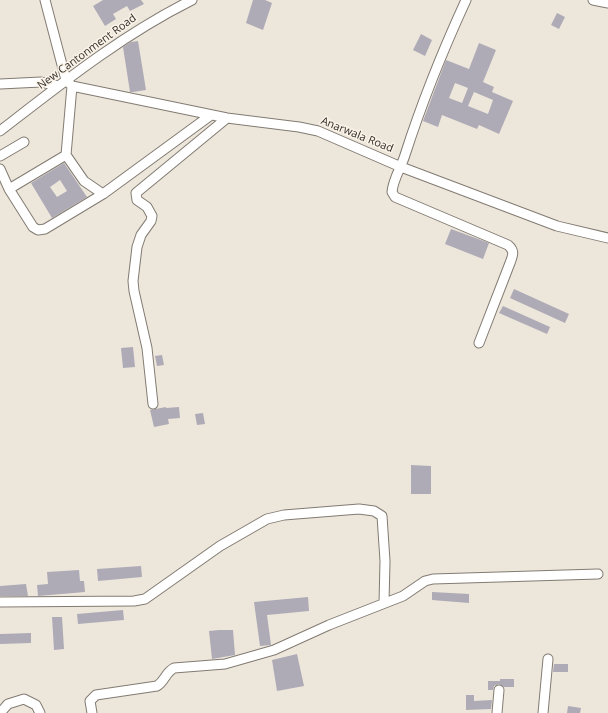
<!DOCTYPE html>
<style>
body{margin:0}
canvas{display:block;background:#ede6db}
</style>
<canvas width="608" height="713"></canvas>
<script>
const c = document.querySelector('canvas').getContext('2d');
c.lineJoin = 'round';
function fill(path, color) {
  c.fillStyle = color;
  c.fill(path, 'evenodd');
}
function trace(path, color, width, dash) {
  c.strokeStyle = color;
  c.lineWidth = width;
  c.lineCap = dash ? 'butt' : 'round';
  c.setLineDash(dash || []);
  c.stroke(path);
}
function label(font, color, halo, rows, align = 'center') {
  c.font = font + ' "Open Sans",sans-serif';
  c.lineWidth = 3;
  c.setLineDash([]);
  c.textBaseline = 'middle';
  c.strokeStyle = halo;
  c.fillStyle = color;
  for (const [text, x, y, turn = 0] of rows) {
    c.save();
    c.translate(x, y);
    c.rotate((+turn || 0) * Math.PI / 180);
    c.textAlign = isNaN(turn) ? turn : align;
    if (halo) c.strokeText(text, 0, 0);
    c.fillText(text, 0, 0);
    c.restore();
  }
}
fill(new Path2D(`
 M103,0H141L144,4L130,11L127,6L113,14L116,19L105,26L93,6Z
 M253,0H265L272,3L263,30L246,23Z
 M557,13L565,17L559,29L551,25Z
 M421,34L432,40L425,56L413,50Z
 M138,41L146,90L133,92H130L123,47L131,42Z
 M479,43L496,50L483,82L494,87L492,92L513,101L499,134L479,125L477,129L442,115L438,127L423,121L446,60L469,69ZM455,83L468,88L462,103L449,98ZM474,92L493,100L488,114L468,106Z
 M64,163L87,197L52,218L31,183ZM60,180L67,191L57,197L50,187Z
 M451,229L489,243L483,259L445,244Z
 M514,289L569,314L565,323L510,298Z
 M503,306L550,327L547,334L499,313Z
 M133,347L135,367L123,368L121,348Z
 M162,355L164,365L157,366L155,356Z
 M166,407V408L179,407L180,418L168,419L169,424L154,427L150,410Z
 M203,413L205,424L197,425L195,414Z
 M411,465L431,466V494H411Z
 M141,566L142,577L98,581L97,569Z
 M79,570L80,581H84L85,592L38,596L37,585L48,584L47,572Z
 M26,584L28,596H0V586Z
 M432,592L469,594V603L432,600Z
 M308,597L309,611L267,615L271,645L260,646L254,602Z
 M123,610L124,620L78,624L77,614Z
 M52,617H62L64,649L54,650Z
 M219,630H233L235,655L212,659L209,631Z
 M31,633V643L0,644V634Z
 M297,654L304,686L277,691L272,660Z
 M554,664H568V672H553Z
 M500,679H514V687H504L499,684L494,686L493,690H488V681H500Z
 M466,695H474V701L492,700L491,709L466,710Z
 M568,706L581,708L580,713H567Z`), '#aeabb7');
const minor = new Path2D(`
 M45,0L66,80L72,86L227,118L299,127L318,131L401,167L557,226L608,238
 M466,0C443,50 422,102 405,155C401,168 393,179 392,192L395,197L508,245C515,251 513,255 510,263L479,343
 M593,0L608,3
 M0,84L41,82L58,86
 M72,86L66,155L84,181L103,194
 M0,131C62,83 122,35 192,0
 M66,155L9,189L33,227L38,230L45,229L103,194L211,115
 M0,156L24,142
 M0,169L9,189
 M153,404L147,348L134,291L133,281L137,247L141,235L151,221L152,216L147,207L137,200L136,193L227,118
 M0,602L134,601L145,599L220,546L267,519L284,515L359,509L374,511L382,516L385,561L384,603
 M0,713L8,704L24,699L36,705L40,713
 M92,713L90,701L96,695L157,686C165,681 165,673 174,668L225,664L274,650L329,625L403,596L425,581L433,579L598,574
 M497,713L499,690
 M543,713L548,659`);
trace(minor, '#827b72', 11);
trace(minor, '#fff', 9);
label('11px', '#32302c', '#fbf3e8', [
 ["New Cantonment Road",87,52,-36],
 ["Anarwala Road",357,135,22]
]);
</script>
